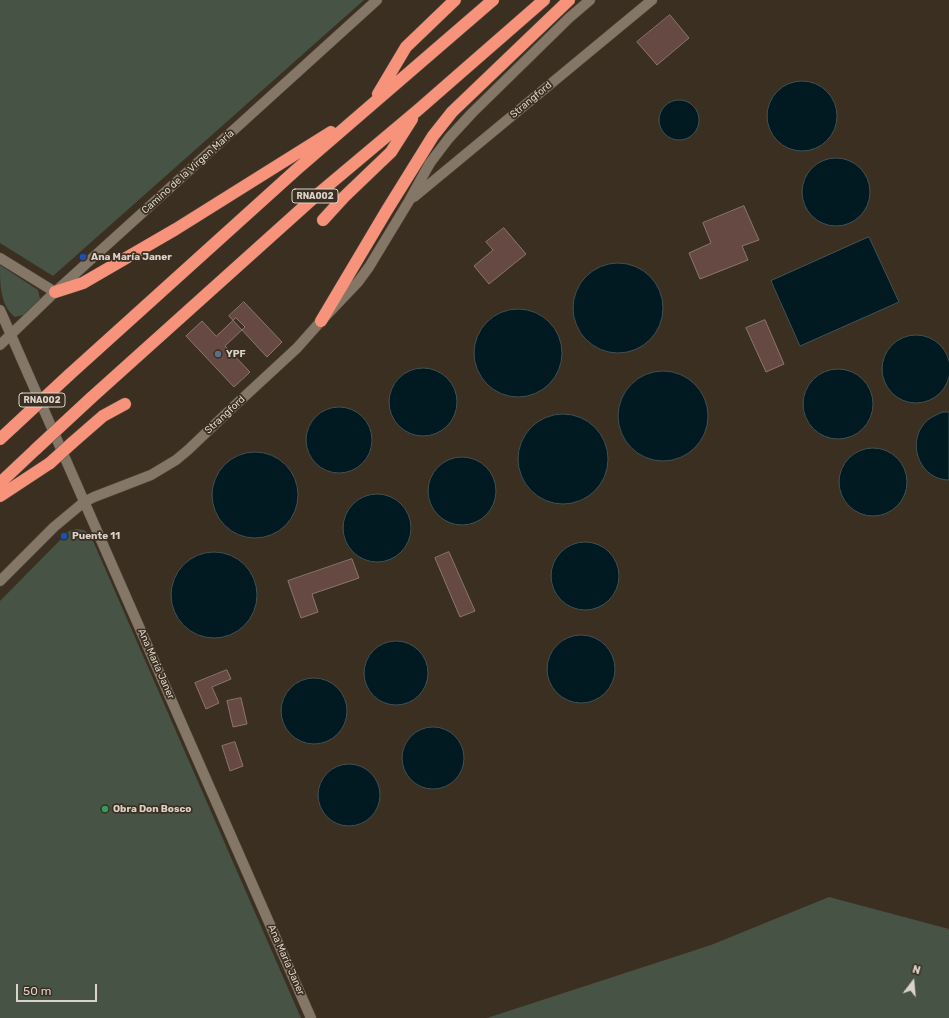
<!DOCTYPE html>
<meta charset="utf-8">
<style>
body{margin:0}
#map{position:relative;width:949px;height:1018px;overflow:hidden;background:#3b2f21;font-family:Rubik,sans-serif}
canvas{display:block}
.north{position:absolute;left:893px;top:962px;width:40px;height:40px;-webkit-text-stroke:3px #3b2f21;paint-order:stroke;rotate:16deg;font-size:11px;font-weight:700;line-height:16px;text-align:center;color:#dbd3cb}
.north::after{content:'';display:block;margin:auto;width:14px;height:18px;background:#dbd3cb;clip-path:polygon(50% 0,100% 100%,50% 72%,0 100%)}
.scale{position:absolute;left:16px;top:984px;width:81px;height:18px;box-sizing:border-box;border:2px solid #dbd3cb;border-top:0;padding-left:5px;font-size:12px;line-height:14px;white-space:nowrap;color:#dbd3cb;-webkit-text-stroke:3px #3b2f21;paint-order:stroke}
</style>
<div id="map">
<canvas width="949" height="1018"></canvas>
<div class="north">N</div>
<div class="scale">50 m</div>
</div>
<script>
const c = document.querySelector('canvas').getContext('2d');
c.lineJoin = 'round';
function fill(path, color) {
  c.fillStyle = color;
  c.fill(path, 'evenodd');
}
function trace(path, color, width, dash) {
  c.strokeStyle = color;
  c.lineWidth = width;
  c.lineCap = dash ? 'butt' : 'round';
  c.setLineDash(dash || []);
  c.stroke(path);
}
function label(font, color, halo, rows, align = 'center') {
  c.font = font + ' Rubik,sans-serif';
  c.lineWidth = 3.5;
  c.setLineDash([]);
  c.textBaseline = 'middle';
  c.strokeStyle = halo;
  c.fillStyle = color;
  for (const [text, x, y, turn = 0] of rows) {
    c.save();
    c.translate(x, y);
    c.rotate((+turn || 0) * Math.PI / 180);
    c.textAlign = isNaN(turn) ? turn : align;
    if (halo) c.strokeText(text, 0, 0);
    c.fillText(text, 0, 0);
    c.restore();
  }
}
fill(new Path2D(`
 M0,0H364L53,276L0,243Z
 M0,265L38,290L40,299L23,315L15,317C0,305 0,285 0,265Z
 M77,529L84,530L90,534L301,1018H0V601L69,531Z
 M829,897L949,929V1018H487L711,945Z`), '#475344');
const water = new Path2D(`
 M767 116a35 35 0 1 1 70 0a35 35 0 1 1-70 0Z
 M659 120a20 20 0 1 1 40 0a20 20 0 1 1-40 0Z
 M802 192a34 34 0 1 1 68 0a34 34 0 1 1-68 0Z
 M869,237L899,302L800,346L771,281Z
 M573 308a45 45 0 1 1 90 0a45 45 0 1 1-90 0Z
 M474 353a44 44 0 1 1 88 0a44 44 0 1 1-88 0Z
 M882 369a34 34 0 1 1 68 0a34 34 0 1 1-68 0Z
 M389 402a34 34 0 1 1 68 0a34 34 0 1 1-68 0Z
 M803 404a35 35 0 1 1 70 0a35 35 0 1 1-70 0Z
 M618 416a45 45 0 1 1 90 0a45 45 0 1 1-90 0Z
 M306 440a33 33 0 1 1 66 0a33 33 0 1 1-66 0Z
 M943,412H949V480C921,480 907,446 923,425C928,418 936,415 943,412Z
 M518 459a45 45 0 1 1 90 0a45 45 0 1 1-90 0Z
 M839 482a34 34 0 1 1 68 0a34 34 0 1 1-68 0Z
 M212 495a43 43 0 1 1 86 0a43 43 0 1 1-86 0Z
 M428 491a34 34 0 1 1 68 0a34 34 0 1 1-68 0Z
 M343 528a34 34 0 1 1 68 0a34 34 0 1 1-68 0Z
 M551 576a34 34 0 1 1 68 0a34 34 0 1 1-68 0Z
 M171 595a43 43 0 1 1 86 0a43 43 0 1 1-86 0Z
 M547 669a34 34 0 1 1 68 0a34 34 0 1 1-68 0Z
 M364 673a32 32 0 1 1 64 0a32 32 0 1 1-64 0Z
 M281 711a33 33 0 1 1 66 0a33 33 0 1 1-66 0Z
 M402 758a31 31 0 1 1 62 0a31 31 0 1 1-62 0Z
 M318 795a31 31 0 1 1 62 0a31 31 0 1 1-62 0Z`);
fill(water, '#011920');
trace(water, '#425153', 1);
const building = new Path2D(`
 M670,15L689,38L657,65L637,42Z
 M744,206L759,240L742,246L748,260L700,279L689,253L711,243L703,223Z
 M504,228L526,254L489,284L474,266L493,250L486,242Z
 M244,302L282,342L267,357L229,316Z
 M236,318L245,327L225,346L250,372L234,387L186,336L202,321L216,336Z
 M765,320L784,364L766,372L746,328Z
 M449,552L475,611L460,617L435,558Z
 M352,559L359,578L312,594L318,612L301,618L288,581Z
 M227,670L231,679L212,687L219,703L206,709L195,683Z
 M241,698L247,724L233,727L227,701Z
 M235,742L243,766L230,771L222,746Z`);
fill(building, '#674943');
trace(building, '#8c7571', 1);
const minor = new Path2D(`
 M414,197L652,0
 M0,258L55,292
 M0,310L311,1018
 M0,345L55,292L377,0
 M0,581L54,527L84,502L94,497L151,475L176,460L188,450L231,409L297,348L321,321L358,282L369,267L409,201L430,163L449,138L472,113L569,18L590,0`);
const highway = new Path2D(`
 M378,94L406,47L455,0
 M323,220L344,197L391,152L412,119
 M55,292L83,283L176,229L331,132
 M321,321L387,210L433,136L452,112L569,0
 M69,375L296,170L493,0
 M91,398L318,194L418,110L544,0
 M0,439L14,426
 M72,443L103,416L125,404
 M0,483L36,449
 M0,496L50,463`);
trace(minor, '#564c3f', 11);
trace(highway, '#564c3f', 13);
trace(minor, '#857767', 10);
trace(highway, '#f8937b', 12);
const highwayBridge = new Path2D(`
 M14,426L69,375
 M36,449L91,398
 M50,463L72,443`);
trace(highwayBridge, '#564c3f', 13, []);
trace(highwayBridge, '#f8937b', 12);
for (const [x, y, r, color] of [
 [83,257,4,"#1a4fb4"],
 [218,354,4,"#5c6f8a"],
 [64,536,4,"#1a4fb4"],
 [105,809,4,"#2e9e5b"]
]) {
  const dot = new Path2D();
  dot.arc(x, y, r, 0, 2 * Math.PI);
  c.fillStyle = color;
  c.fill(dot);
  trace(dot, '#3b2f21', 1.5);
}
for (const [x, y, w] of [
 [315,196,46],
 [42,400,46]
]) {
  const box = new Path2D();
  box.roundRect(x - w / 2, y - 7, w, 14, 3);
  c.fillStyle = '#3b2f21';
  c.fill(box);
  trace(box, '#dbd3cb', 1);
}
label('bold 9px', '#dbd3cb', null, [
 ["RNA002",315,196],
 ["RNA002",42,400]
]);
label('10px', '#dbd3cb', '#3b2f21', [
 ["Strangford",531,100,-40],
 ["Camino de la Virgen María",188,172,-42],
 ["Strangford",225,415,-43],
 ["Ana María Janer",156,664,66],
 ["Ana María Janer",286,960,66]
]);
label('bold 10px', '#dbd3cb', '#3b2f21', [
 ["Ana María Janer",91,257],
 ["YPF",226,354],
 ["Puente 11",72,536],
 ["Obra Don Bosco",113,809]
], 'left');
</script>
